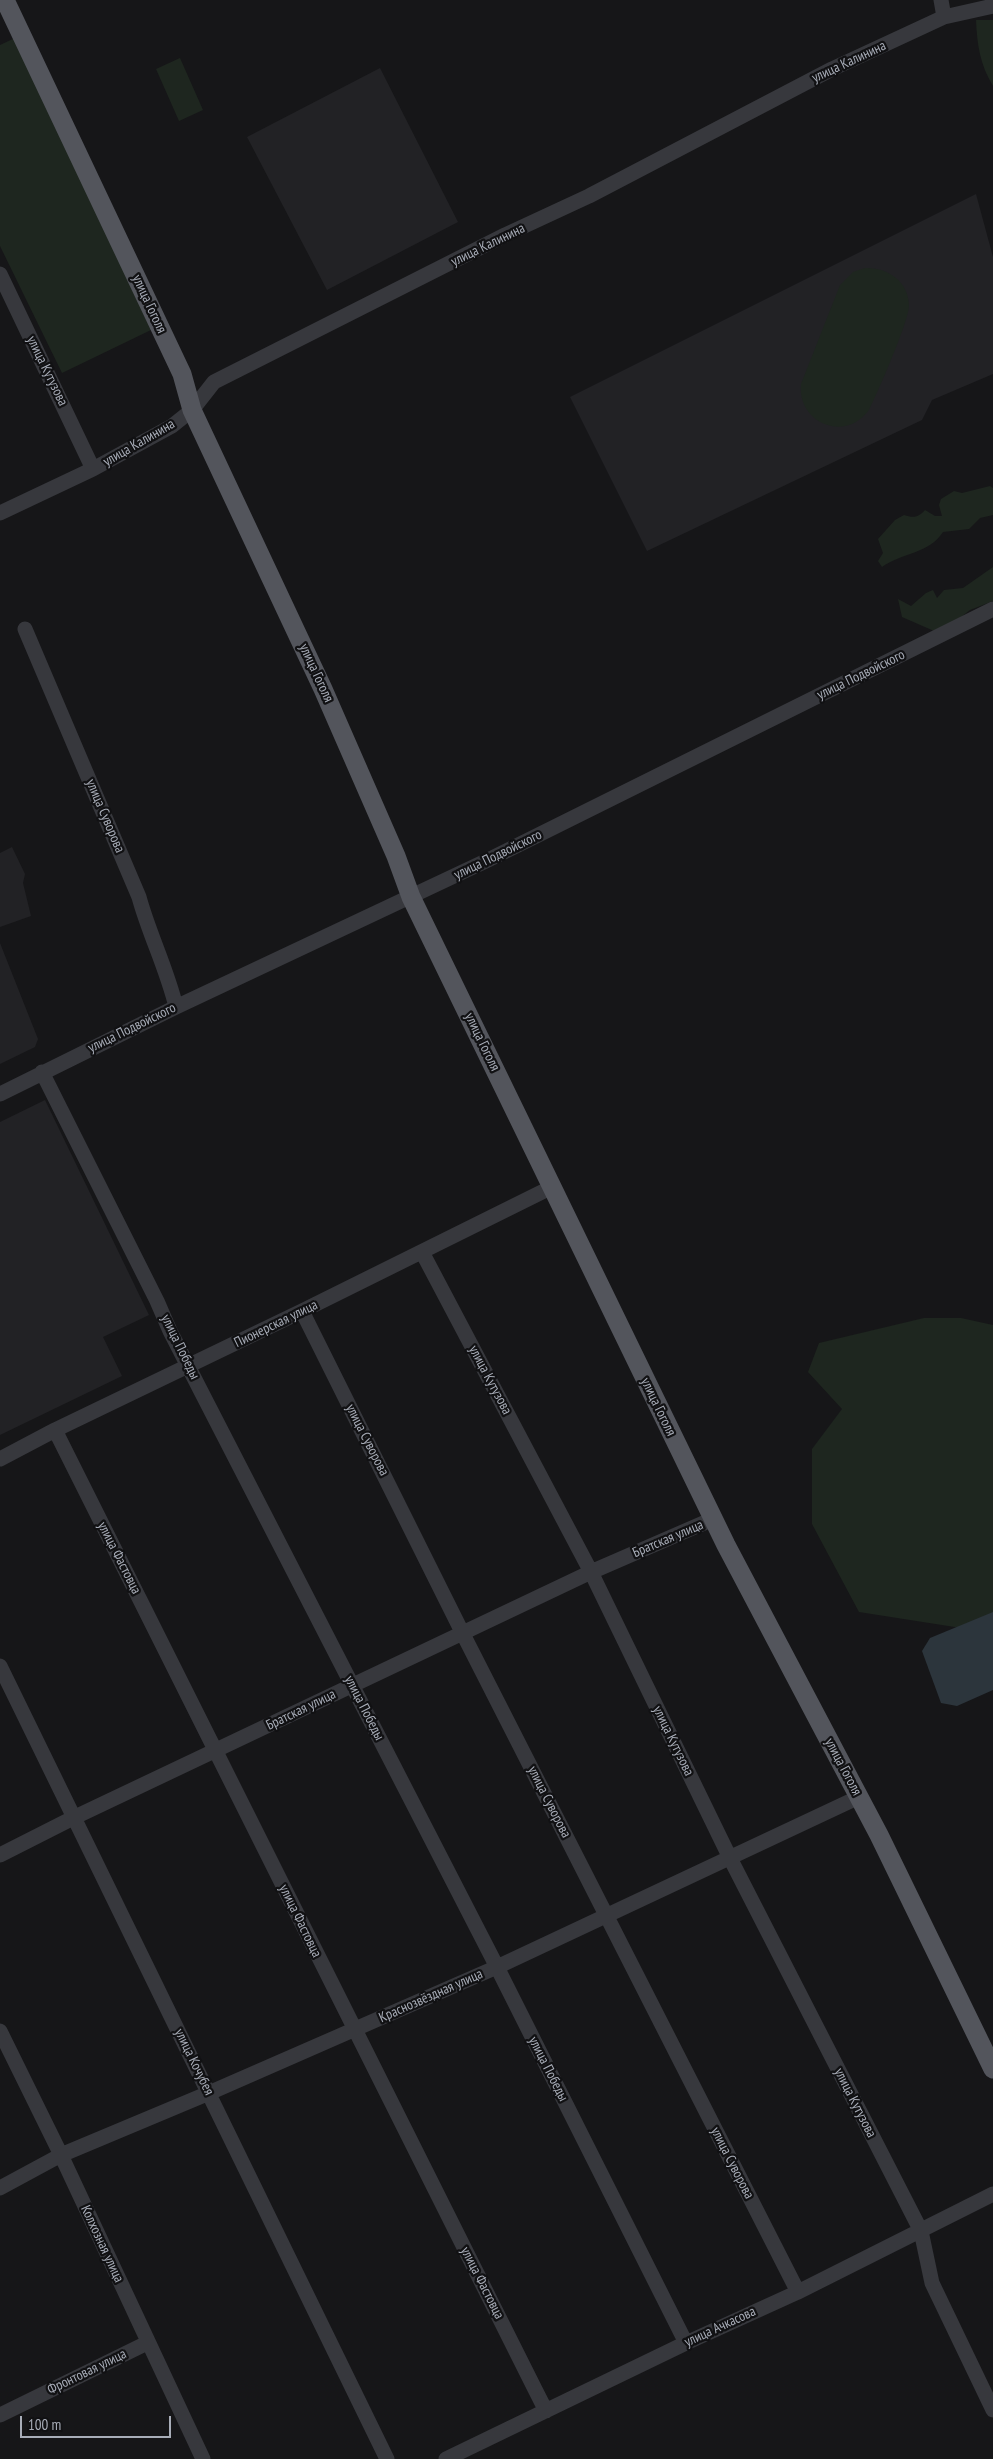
<!DOCTYPE html>
<meta charset="utf-8">
<style>
body{margin:0}
#map{position:relative;width:993px;height:2459px;overflow:hidden;background:#161618;font-family:"PT Sans Narrow",sans-serif}
canvas{display:block}
.scale{position:absolute;left:20px;top:2416px;width:151px;height:22px;box-sizing:border-box;border:2px solid #a8adb8;border-top:0;padding-left:6px;font-size:15px;line-height:18px;white-space:nowrap;color:#a8adb8;-webkit-text-stroke:4px #111113;paint-order:stroke}
</style>
<div id="map">
<canvas width="993" height="2459"></canvas>
<div class="scale">100 m</div>
</div>
<script>
const c = document.querySelector('canvas').getContext('2d');
c.lineJoin = 'round';
function fill(path, color) {
  c.fillStyle = color;
  c.fill(path, 'evenodd');
}
function trace(path, color, width, dash) {
  c.strokeStyle = color;
  c.lineWidth = width;
  c.lineCap = dash ? 'butt' : 'round';
  c.setLineDash(dash || []);
  c.stroke(path);
}
function label(font, color, halo, rows, align = 'center') {
  c.font = font + ' "PT Sans Narrow",sans-serif';
  c.lineWidth = 4.5;
  c.setLineDash([]);
  c.textBaseline = 'middle';
  c.strokeStyle = halo;
  c.fillStyle = color;
  for (const [text, x, y, turn = 0] of rows) {
    c.save();
    c.translate(x, y);
    c.rotate((+turn || 0) * Math.PI / 180);
    c.textAlign = isNaN(turn) ? turn : align;
    if (halo) c.strokeText(text, 0, 0);
    c.fillText(text, 0, 0);
    c.restore();
  }
}
fill(new Path2D(`
 M380,68L458,222L327,290L247,137Z
 M976,194L993,257V374L932,400L922,420L647,551L570,397Z
 M12,847L25,874L23,883L31,916L0,927V853Z
 M0,943L38,1039L35,1047L0,1064Z
 M45,1100L149,1315L103,1337L122,1376L0,1435V1122Z`), '#222225');
fill(new Path2D(`
 M976,20H993V86C980,65 977,44 976,20Z
 M15,38L151,330L62,373L0,246V45Z
 M180,58L203,110L179,121L156,69Z
 M865,268C887,267 909,281 909,306C908,323 878,392 869,410C845,443 797,423 801,384L840,285L853,272Z
 M990,486L993,488V515L980,518L969,529L943,532C929,554 901,553 882,567L878,561L883,553L878,539L895,520L904,515C913,518 918,518 925,510L935,516H942L939,505L941,499L954,491L962,493Z
 M993,567V601L970,610L952,624L934,631L902,617L898,599L911,606L926,593L933,590L937,598L944,590L963,588Z
 M924,1318H961L993,1325V1633L859,1612L812,1524V1449L842,1409L808,1372L819,1343Z`), '#1e261f');
fill(new Path2D(`
 M993,1612V1690L957,1706L941,1703L922,1651L930,1638Z`), '#2c353c');
trace(new Path2D(`
 M941,0L944,17
 M0,274L93,469
 M0,513L93,469L172,426L192,410L214,382L505,235L589,196L832,69L944,17L993,6
 M25,629L139,897C149,934 167,969 176,1007
 M42,1072L157,1301L170,1331L497,1967L686,2343
 M0,1094L176,1007L488,860L993,609
 M422,1252L591,1572L730,1858L921,2231L932,2283L993,2410
 M302,1311L462,1632L798,2292
 M55,1430C220,1757 381,2085 546,2411
 M0,1459L55,1430L302,1311L552,1187
 M0,1666L387,2459
 M0,1855L73,1818L591,1572L713,1519
 M0,2031L61,2155L203,2459
 M0,2188L61,2155L209,2093L497,1967L859,1797
 M0,2415L147,2343
 M446,2459L686,2343L798,2292L993,2194`), '#37383d', 15);
trace(new Path2D(`
 M5,0L182,374L192,410L323,689L396,856L411,897L726,1545L879,1835L993,2069`), '#53555c', 19);
label('14px', '#a8adb8', '#111113', [
 ["улица Калинина",849,62,-25],
 ["улица Калинина",488,245,-26],
 ["улица Гоголя",149,304,65],
 ["улица Кутузова",47,371,64],
 ["улица Калинина",139,443,-30],
 ["улица Гоголя",316,673,65],
 ["улица Подвойского",861,675,-26],
 ["улица Суворова",105,816,67],
 ["улица Подвойского",498,855,-26],
 ["улица Подвойского",132,1028,-26],
 ["улица Гоголя",482,1042,64],
 ["Пионерская улица",276,1324,-26],
 ["улица Победы",180,1347,64],
 ["улица Кутузова",490,1380,62],
 ["улица Гоголя",658,1407,64],
 ["улица Суворова",367,1440,63],
 ["Братская улица",668,1539,-23],
 ["улица Фастовца",119,1558,63],
 ["улица Победы",364,1708,63],
 ["Братская улица",301,1710,-26],
 ["улица Кутузова",673,1741,64],
 ["улица Гоголя",843,1767,62],
 ["улица Суворова",549,1802,63],
 ["улица Фастовца",300,1921,64],
 ["Краснозвёздная улица",431,1996,-24],
 ["улица Кочубея",194,2062,64],
 ["улица Победы",548,2069,63],
 ["улица Кутузова",855,2103,63],
 ["улица Суворова",732,2163,63],
 ["Колхозная улица",102,2244,65],
 ["улица Фастовца",482,2283,63],
 ["улица Ачкасова",720,2327,-25],
 ["Фронтовая улица",87,2372,-26]
]);
</script>
